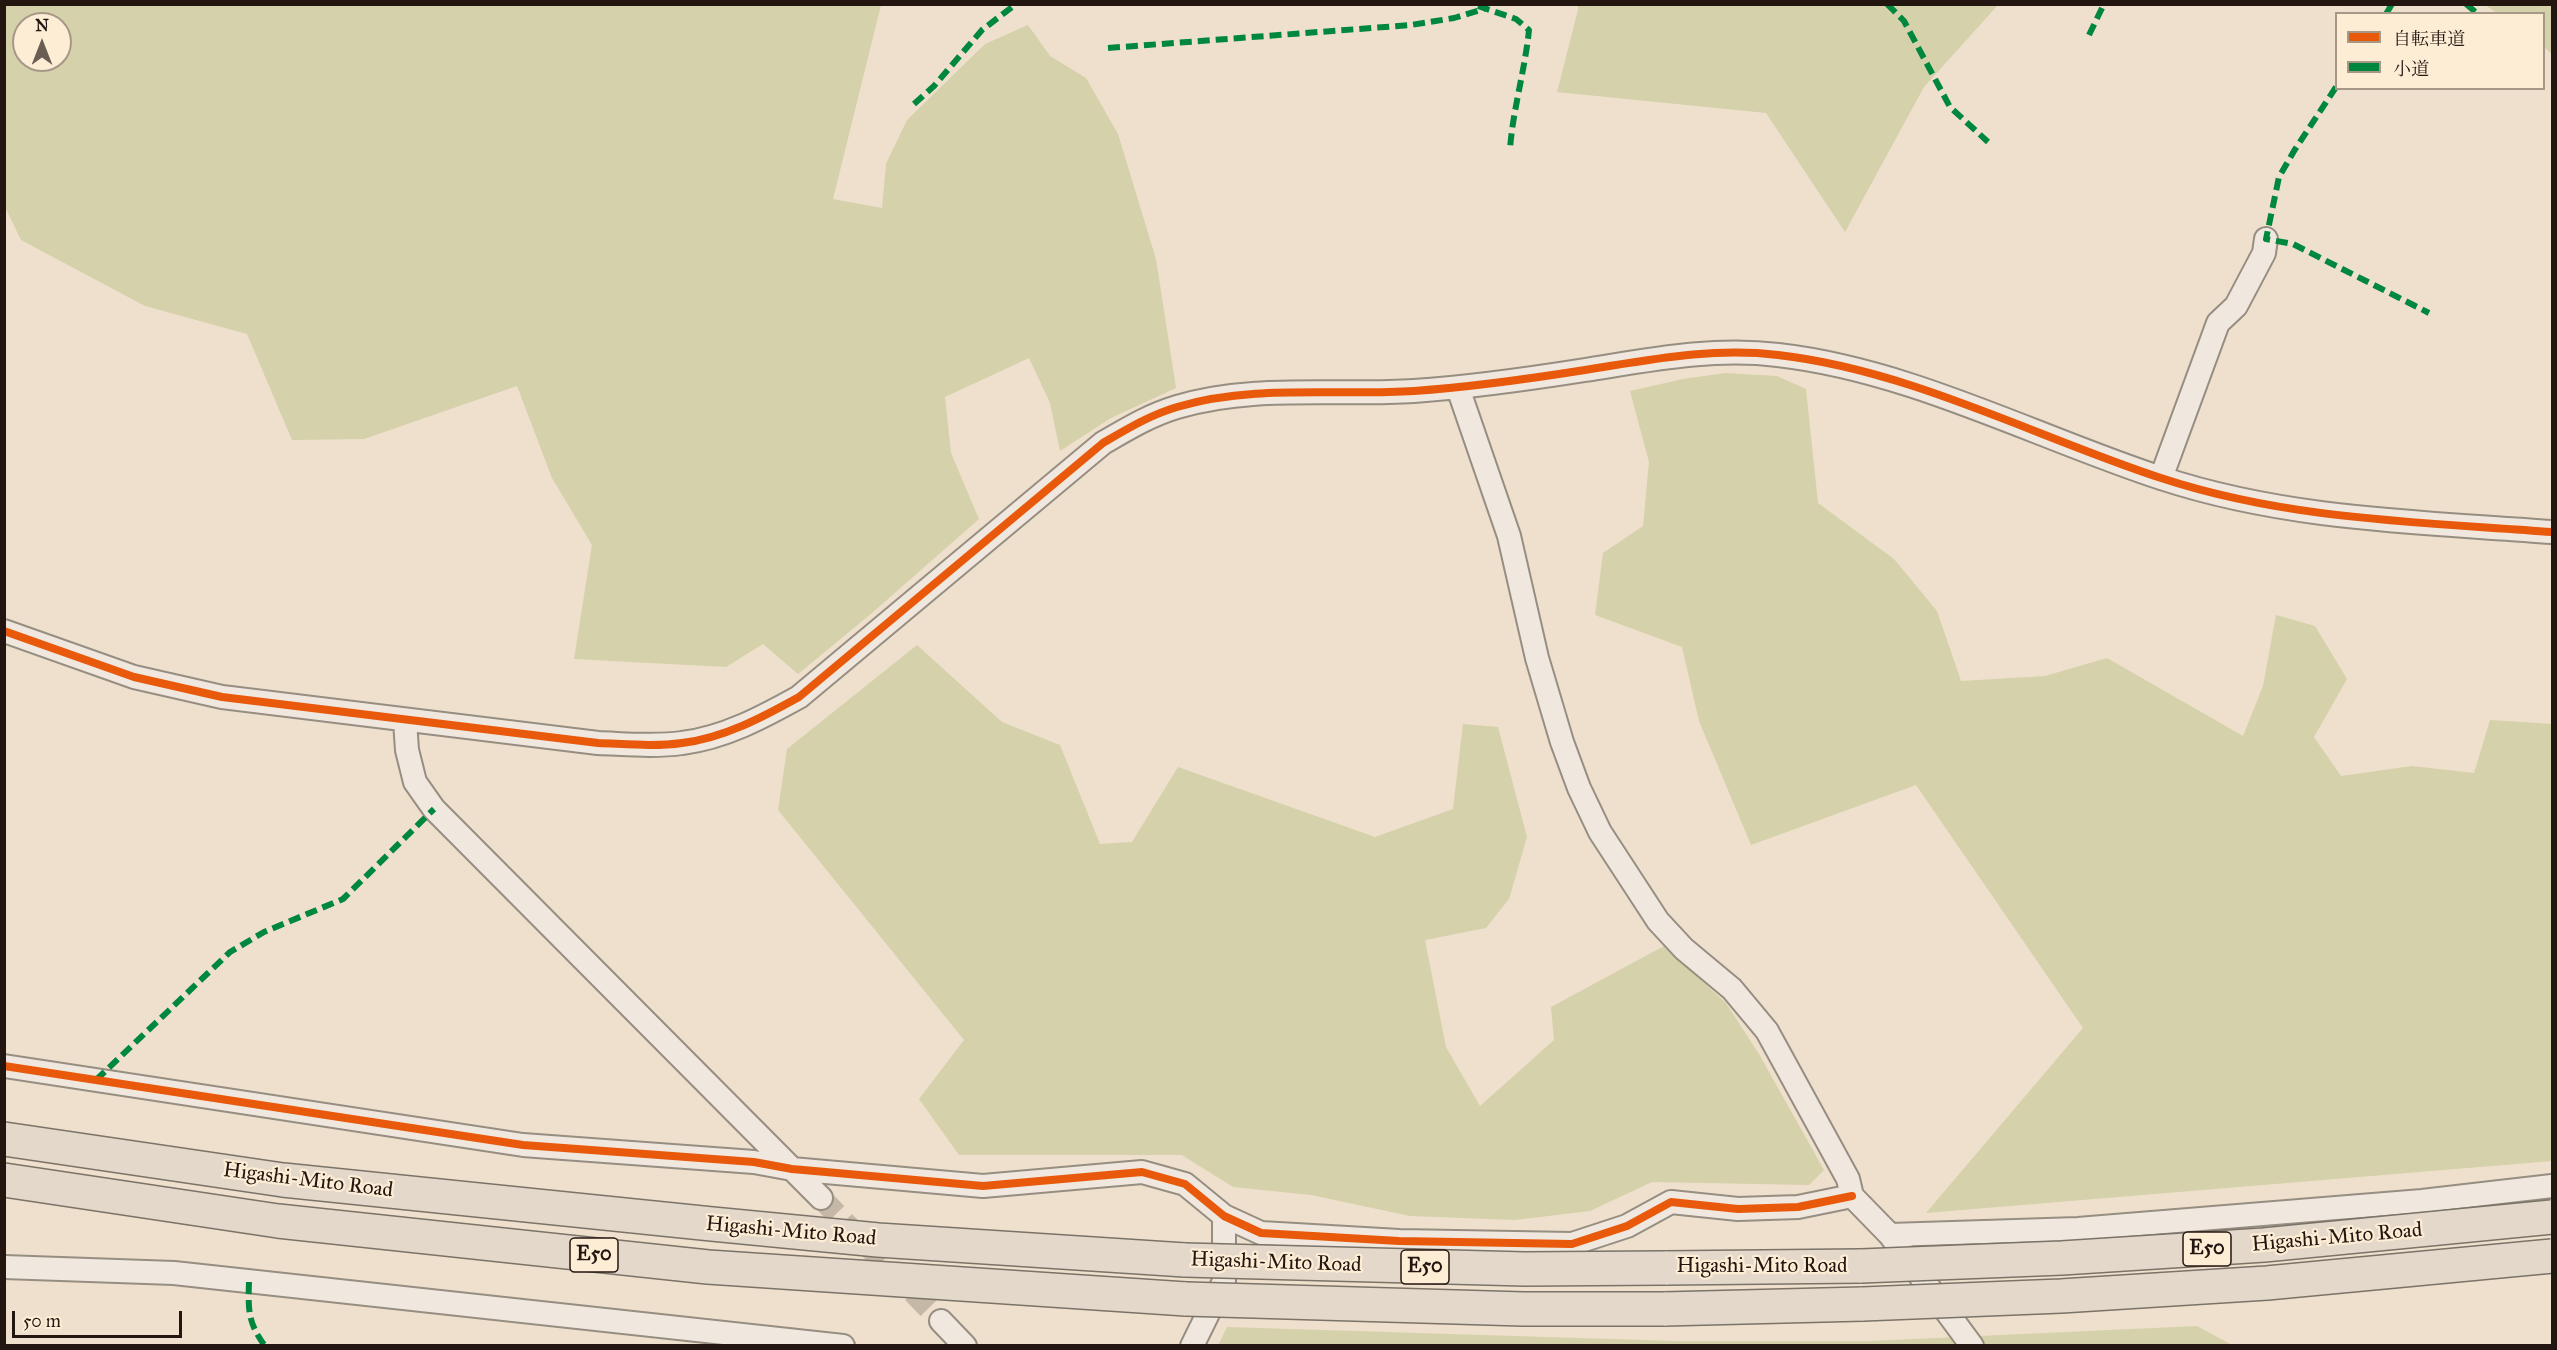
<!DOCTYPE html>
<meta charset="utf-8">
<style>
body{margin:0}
#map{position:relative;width:2557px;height:1350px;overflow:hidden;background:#eee0cc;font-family:"IM FELL Great Primer","Noto Serif JP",serif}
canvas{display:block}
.frame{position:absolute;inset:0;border:6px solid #231611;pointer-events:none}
.legend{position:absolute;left:2335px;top:12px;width:210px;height:78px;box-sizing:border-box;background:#fdedd5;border:2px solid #a69787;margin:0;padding:8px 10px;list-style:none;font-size:18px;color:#231611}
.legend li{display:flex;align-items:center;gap:12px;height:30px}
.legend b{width:30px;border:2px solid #a69787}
.north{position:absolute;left:12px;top:12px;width:60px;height:60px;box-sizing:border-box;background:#fdedd5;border:2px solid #a69787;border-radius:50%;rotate:0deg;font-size:16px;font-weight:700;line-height:24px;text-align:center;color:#231611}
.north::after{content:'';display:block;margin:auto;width:21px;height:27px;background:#6a5d52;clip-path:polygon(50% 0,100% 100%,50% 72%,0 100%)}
.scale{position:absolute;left:12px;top:1311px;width:170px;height:27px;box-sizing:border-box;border:3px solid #231611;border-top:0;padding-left:8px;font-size:18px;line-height:21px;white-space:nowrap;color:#231611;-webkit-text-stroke:4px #fdedd5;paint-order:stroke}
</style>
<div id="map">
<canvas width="2557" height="1350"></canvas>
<div class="frame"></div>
<ul class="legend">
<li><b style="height:8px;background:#e8590c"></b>自転車道</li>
<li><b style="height:8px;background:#00873e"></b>小道</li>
</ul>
<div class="north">N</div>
<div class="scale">50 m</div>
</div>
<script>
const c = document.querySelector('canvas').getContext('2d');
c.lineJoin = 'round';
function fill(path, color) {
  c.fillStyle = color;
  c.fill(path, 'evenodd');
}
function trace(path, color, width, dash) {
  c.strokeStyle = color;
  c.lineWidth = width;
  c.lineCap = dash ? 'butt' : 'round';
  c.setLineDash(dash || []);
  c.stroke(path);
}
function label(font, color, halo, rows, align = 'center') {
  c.font = font + ' "IM FELL Great Primer",serif';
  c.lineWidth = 4.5;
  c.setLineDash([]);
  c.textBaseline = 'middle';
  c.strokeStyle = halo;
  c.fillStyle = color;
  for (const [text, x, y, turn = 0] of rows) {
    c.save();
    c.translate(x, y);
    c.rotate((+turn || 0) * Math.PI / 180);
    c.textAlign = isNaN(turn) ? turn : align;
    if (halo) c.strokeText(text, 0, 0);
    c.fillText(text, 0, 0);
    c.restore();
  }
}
fill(new Path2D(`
 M5,4L881,5L833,199L882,208L886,164L907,120L985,44L1028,25L1050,56L1086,78L1118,134L1156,259L1176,388L1111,418L1060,451L1050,403L1029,358L945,397L951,453L979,519L872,613L798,674L763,644L726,667L574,659L592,545L552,478L517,386L364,439L292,440L247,334L145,306L21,240L5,207ZM24,24H60V60H24Z
 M1578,5V4L1998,5L1924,87L1845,232L1766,113L1557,92L1578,10Z
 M2485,5H2552V54L2544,47V14L2497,13Z
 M1725,373L1777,376L1806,389L1818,503L1894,559L1937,611L1961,681L2045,676L2107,658L2243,736L2263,686L2276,615L2315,626L2347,679L2314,737L2341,776L2412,766L2474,773L2490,720L2552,724V1161L1926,1213L2083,1028L1916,785L1751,845L1699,721L1682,647L1595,615L1603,553L1643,526L1649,462L1630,391L1683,379Z
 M917,645L1002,722L1060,745L1100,844L1132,842L1178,767L1375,837L1453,809L1463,724L1498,727L1527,837L1509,899L1486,928L1425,940L1446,1047L1480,1106L1554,1040L1551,1007L1664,946L1726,1003L1759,1054L1824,1170L1809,1185L1652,1182L1590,1211L1515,1220L1410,1216L1311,1195L1233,1187L1182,1155H959L919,1099L964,1040L778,810L787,749Z
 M2197,1326L2232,1345L1218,1346L1227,1327L1675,1341H1871Z`), '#d5d1ab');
trace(new Path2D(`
 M821,1198L941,1321`), '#c5b8a7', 22, [22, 11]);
const minor = new Path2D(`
 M1458,388L1509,536L1537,658L1562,742L1579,788L1600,832L1658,921L1684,949L1732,989L1767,1031L1848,1179L1852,1196L1890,1235L1972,1346
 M2161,478L2218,323L2236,306L2264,253L2266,239
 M4,631L134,677L222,697L598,743C626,744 654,747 682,743C724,738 763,717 799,697L1103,443C1127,429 1150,415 1177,407C1253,384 1336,396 1414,391C1472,387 1528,379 1585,370C1649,360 1712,347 1778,355C1910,370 2036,437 2161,478C2288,520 2421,522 2552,532
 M405,721L407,750L415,782L434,809L821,1198
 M4,1066L523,1145L754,1162L792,1169L983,1186L1142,1172L1185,1184L1224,1216L1261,1233L1399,1241L1572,1244L1627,1226L1671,1202L1738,1209L1798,1207L1852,1196
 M1890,1235L2078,1229L2422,1201L2552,1186
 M4,1267L174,1273L843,1346
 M941,1321L965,1346
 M1192,1346L1224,1281V1216`);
const highway = new Path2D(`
 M4,1139L283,1180L712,1224L878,1240L1185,1260
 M4,1180L278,1221L708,1267L1186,1299
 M1665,1268L1861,1266
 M1664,1309L1863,1304`);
trace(minor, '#978e82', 26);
trace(highway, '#7b7368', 36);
trace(minor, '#f0e8df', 22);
trace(highway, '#e3d8c9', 33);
const highwayBridge = new Path2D(`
 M1185,1260L1525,1269L1665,1268
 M1861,1266L2062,1258L2264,1245L2552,1217
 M1186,1299L1523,1309H1664
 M1863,1304L2061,1296L2267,1283L2552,1256`);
trace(highwayBridge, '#7b7368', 36, []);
trace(highwayBridge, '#e3d8c9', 33);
trace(new Path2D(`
 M1887,4L1904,21L1950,107L1988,142
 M2466,4L2478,14
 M1478,6L1516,19L1529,30C1525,70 1513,109 1510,149
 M2386,14L2392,4
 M2089,35L2104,4
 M1108,48L1411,25L1454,18L1484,9
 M2336,87L2294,151L2279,177L2266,239L2293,244L2429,313
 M914,104L934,86L982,30L1016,4
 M96,1080L230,952L264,932L343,899L434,809
 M249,1282C248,1310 248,1323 265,1346`), '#00873e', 6, [12, 6]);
trace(new Path2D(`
 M4,631L134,677L222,697L598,743C626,744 654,747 682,743C724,738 763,717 799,697L1103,443C1127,429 1150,415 1177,407C1253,384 1336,396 1414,391C1472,387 1528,379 1585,370C1649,360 1712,347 1778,355C1910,370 2036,437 2161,478C2288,520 2421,522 2552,532
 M4,1066L523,1145L754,1162L792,1169L983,1186L1142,1172L1185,1184L1224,1216L1261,1233L1399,1241L1572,1244L1627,1226L1671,1202L1738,1209L1798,1207L1852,1196`), '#e8590c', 8);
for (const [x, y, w] of [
 [2207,1249,48],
 [594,1255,48],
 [1425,1267,48]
]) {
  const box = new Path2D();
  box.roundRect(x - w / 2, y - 17, w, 34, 4.5);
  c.fillStyle = '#fdedd5';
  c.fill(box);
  trace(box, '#231611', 1.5);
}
label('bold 20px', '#231611', null, [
 ["E50",2207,1249],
 ["E50",594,1255],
 ["E50",1425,1267]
]);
label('21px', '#231611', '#fdedd5', [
 ["Higashi-Mito Road",308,1181,7],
 ["Higashi-Mito Road",791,1232,5],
 ["Higashi-Mito Road",2337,1238,-5],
 ["Higashi-Mito Road",1276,1263,2],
 ["Higashi-Mito Road",1762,1267]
]);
</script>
